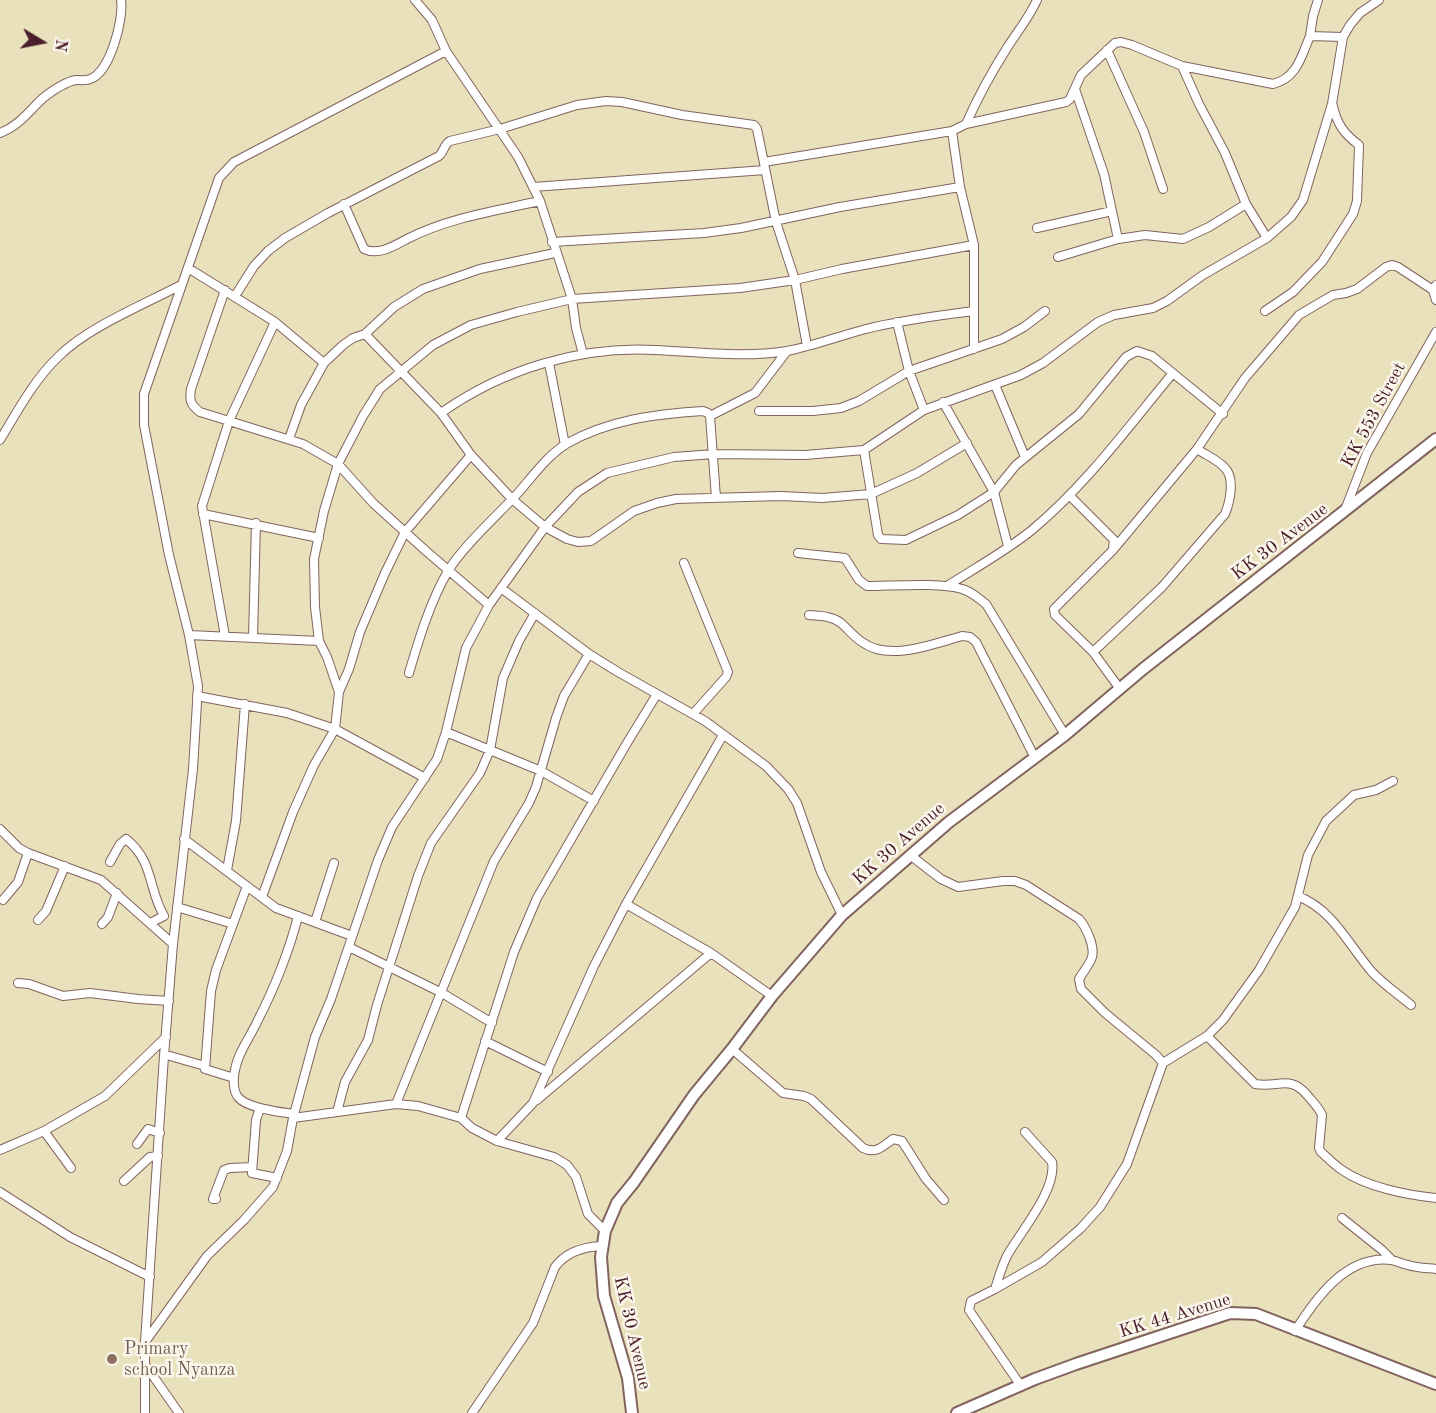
<!DOCTYPE html>
<style>
body{margin:0}
#map{position:relative;width:1436px;height:1413px;overflow:hidden;background:#e9e1bc;font-family:"Old Standard TT",serif}
canvas{display:block}
.north{position:absolute;left:12px;top:12px;width:60px;height:60px;-webkit-text-stroke:4px #fbf7ec;paint-order:stroke;rotate:100deg;font-size:16px;font-weight:700;line-height:24px;text-align:center;color:#4a1f2b}
.north::after{content:'';display:block;margin:auto;width:21px;height:27px;background:#4a1f2b;clip-path:polygon(50% 0,100% 100%,50% 72%,0 100%)}
</style>
<div id="map">
<canvas width="1436" height="1413"></canvas>
<div class="north">N</div>
</div>
<script>
const c = document.querySelector('canvas').getContext('2d');
c.lineJoin = 'round';
function trace(path, color, width, dash) {
  c.strokeStyle = color;
  c.lineWidth = width;
  c.lineCap = dash ? 'butt' : 'round';
  c.setLineDash(dash || []);
  c.stroke(path);
}
function label(font, color, halo, rows, align = 'center') {
  c.font = font + ' "Old Standard TT",serif';
  c.lineWidth = 5;
  c.setLineDash([]);
  c.textBaseline = 'middle';
  c.strokeStyle = halo;
  c.fillStyle = color;
  for (const [text, x, y, turn = 0] of rows) {
    c.save();
    c.translate(x, y);
    c.rotate((+turn || 0) * Math.PI / 180);
    c.textAlign = isNaN(turn) ? turn : align;
    if (halo) c.strokeText(text, 0, 0);
    c.fillText(text, 0, 0);
    c.restore();
  }
}
const street = new Path2D(`
 M1310,36L1313,16L1318,0
 M1107,50L1144,132L1163,189
 M446,51L518,157L540,201L572,299L576,328L583,354
 M1182,66L1199,104L1225,153L1246,204L1267,238
 M1075,89L1104,174L1118,239
 M966,124C978,97 991,73 1007,48C1017,32 1029,18 1037,0
 M952,131L960,187L974,245V349
 M0,133C19,126 29,111 43,98C52,91 65,82 76,80C80,80 86,81 90,79C110,73 124,19 121,0
 M764,162L952,131L966,124L1066,102L1070,99L1081,75L1115,43L1121,42L1132,45L1182,66L1273,84C1297,78 1301,57 1310,36L1343,37
 M533,187L765,170
 M344,204L364,249C378,256 394,246 407,239C448,218 494,211 540,201
 M1037,228L1112,211
 M552,242L704,233L741,228L840,207L960,187
 M1058,257L1118,239L1145,235L1183,239L1209,227L1246,204
 M188,268L275,322L324,363
 M1436,285L1433,290L1436,300
 M225,290L191,389C189,401 191,405 200,412L303,444L338,464L373,503L426,551L489,605
 M235,296L254,266L268,251L285,238L328,213L439,156C444,152 444,144 450,141L500,129L577,105L606,101L622,102L682,115L754,125L757,129L776,222L795,280L807,346
 M1265,311L1293,292L1322,262L1353,214L1357,201L1359,145C1344,134 1337,124 1333,106
 M897,322L909,371L924,410
 M365,334L441,413L471,455L512,499L545,527L567,539L578,542L591,541L634,511L657,503L676,499L781,496L822,498L871,494L917,473L967,443
 M549,363L565,445
 M995,385L1025,457
 M943,402L994,492L1008,546
 M759,411H813L841,408L859,401L909,371L1002,339L1024,327L1045,311
 M441,413C503,369 580,346 655,350C699,352 743,358 787,351C813,346 839,336 866,329C901,320 937,316 973,311
 M710,416L755,393L787,351
 M289,439L301,405L324,363L343,345L353,338L365,334L394,307L423,289L480,269L555,253
 M0,440C17,412 34,380 58,357C88,327 143,305 181,285
 M864,450L878,535L881,539L906,540L958,515L994,492L1016,465L1079,414L1126,357L1137,351L1152,356L1223,414
 M1070,496L1114,540L1113,548
 M1345,510L1367,453L1436,332
 M203,514L319,538
 M798,553L845,558L859,580L867,586C892,586 939,582 962,589C971,591 978,598 986,604L1065,735
 M684,563L728,672L726,677L693,714
 M947,586C975,568 1006,551 1032,530C1086,485 1128,427 1173,373
 M501,588L589,654L618,672L705,721L766,766L788,789L797,803L821,872L842,915
 M809,615C820,616 832,616 841,623C848,629 854,637 862,642C889,662 933,644 962,636L970,637L976,642L1034,756
 M189,635L319,641
 M225,636L202,506L229,421L275,322
 M253,638L256,523
 M1093,652L1162,587L1225,514C1230,502 1235,478 1225,468C1218,460 1206,455 1197,449
 M409,673C419,639 430,602 448,571C464,545 497,516 518,493C533,476 547,456 566,444C608,420 655,414 703,411L708,413L710,416L716,498
 M1120,689L1093,652L1055,615L1054,609L1113,550L1197,449L1245,378L1299,315L1333,295L1346,293L1357,289L1386,267L1392,265L1398,267L1433,290
 M339,692L349,669L360,632L385,573L405,532L471,455
 M197,696L287,713L335,729L425,778
 M446,732L541,771L594,801
 M0,829L19,848L28,853L101,880L173,944
 M184,839L276,908L352,936
 M910,855L941,879L958,887L1003,881H1015L1026,885L1079,919C1086,927 1095,946 1092,957C1090,964 1083,972 1079,979L1081,989L1105,1013L1156,1055L1163,1063L1127,1164L1100,1207L1081,1228L1042,1262L995,1289
 M110,862L120,844L126,839C154,861 148,889 164,916L150,923
 M227,870L236,821L245,704
 M1298,896C1333,910 1348,944 1372,972C1383,984 1398,994 1411,1005
 M262,897L293,812L314,765L335,729L339,692L327,657L319,641L315,607L314,559L324,511L338,464L363,416L380,389L433,345L471,325L517,312L572,299L740,288L795,280L842,269L974,245
 M3,900L18,882L28,853
 M626,904L711,953L772,996
 M177,907L233,924
 M38,920L46,911L65,866
 M315,922L334,863
 M102,924L108,917L117,893
 M349,947L442,993L492,1023
 M18,983L29,984L63,996L90,993L138,999L169,1001
 M1207,1036L1255,1084C1279,1088 1290,1074 1308,1096C1313,1102 1319,1108 1322,1115L1319,1148L1321,1152C1328,1158 1334,1165 1342,1170C1366,1187 1407,1195 1436,1198
 M485,1041L548,1072
 M732,1049L783,1093L804,1096L811,1099L863,1148C876,1154 882,1147 893,1139L902,1141L926,1179L944,1200
 M170,1056L205,1066
 M1163,1063L1207,1036L1223,1020L1259,970L1295,907L1308,855L1326,821L1354,795L1376,790L1393,781
 M234,1078L205,1069L211,991L216,970L247,886
 M537,1100L711,953
 M396,1104L494,861L529,803L536,787L556,718L564,696L589,654
 M260,1108L256,1120L252,1173L277,1178
 M337,1112L345,1082L368,1040L377,1005L418,876L431,843L480,773L490,750L503,678L519,641L535,613
 M294,1114C280,1112 246,1108 238,1097C233,1091 233,1078 235,1070C238,1052 251,1036 258,1020C274,989 290,949 298,916
 M293,1118L396,1104L418,1106L461,1118L472,1128L497,1141L554,1157L567,1165L576,1177L588,1214L605,1231
 M461,1118L514,952L537,898L627,743L657,694
 M44,1131L71,1168
 M497,1141L533,1103L594,966L626,904L723,735
 M137,1144L148,1129L160,1133
 M0,1150L44,1131L105,1096L166,1037
 M124,1181L150,1157L158,1156
 M0,1192L70,1237L150,1277
 M216,1199H213L224,1170L230,1168L252,1167
 M1342,1218L1382,1250L1392,1260
 M1295,1331C1316,1298 1346,1255 1391,1260C1397,1261 1402,1264 1408,1265C1417,1268 1427,1268 1436,1269
 M145,1342L207,1256L244,1220L273,1187L287,1151L293,1118L315,1037L331,999L378,860L392,827L437,759L446,732L466,648L489,605L545,527L578,492L607,473L674,457L714,454L805,455L864,450L924,410L1021,375L1043,363L1098,322L1114,315L1153,308L1167,301L1203,275L1267,238L1291,217L1303,200L1332,104L1343,37L1350,25L1360,13L1379,0
 M144,1363L179,1413
 M1021,1386L969,1310L971,1301L995,1289C999,1277 1002,1265 1008,1254C1022,1230 1057,1189 1052,1162L1025,1132
 M145,1413V1342L164,1056L173,944L193,769L198,686L189,635L169,555L144,425V394L219,178L234,162L446,51L432,20L415,0
 M472,1413L533,1323L555,1267C566,1252 583,1247 601,1246`);
const secondary = new Path2D(`
 M632,1413L628,1378L604,1296L601,1257L605,1231L617,1203L634,1182L694,1095L732,1049L772,996L842,915L949,822L1065,735L1143,669L1436,439
 M957,1413L1035,1379L1076,1364L1230,1313L1256,1314L1436,1384`);
trace(street, '#82635e', 10);
trace(secondary, '#82635e', 14);
trace(street, '#fff', 8);
trace(secondary, '#fff', 10);
for (const [x, y, r, color] of [
 [112,1359,6,"#8d6e63"]
]) {
  const dot = new Path2D();
  dot.arc(x, y, r, 0, 2 * Math.PI);
  c.fillStyle = color;
  c.fill(dot);
  trace(dot, '#fbf7ec', 2);
}
label('18px', '#4a1f2b', '#fbf7ec', [
 ["KK 553 Street",1374,415,-62],
 ["KK 30 Avenue",1280,542,-37],
 ["KK 30 Avenue",899,844,-41],
 ["KK 44 Avenue",1175,1316,-17],
 ["KK 30 Avenue",632,1333,77]
]);
label('18px', '#785e54', '#fbf7ec', [
 ["Primary",124,1349],
 ["school Nyanza",124,1370]
], 'left');
</script>
